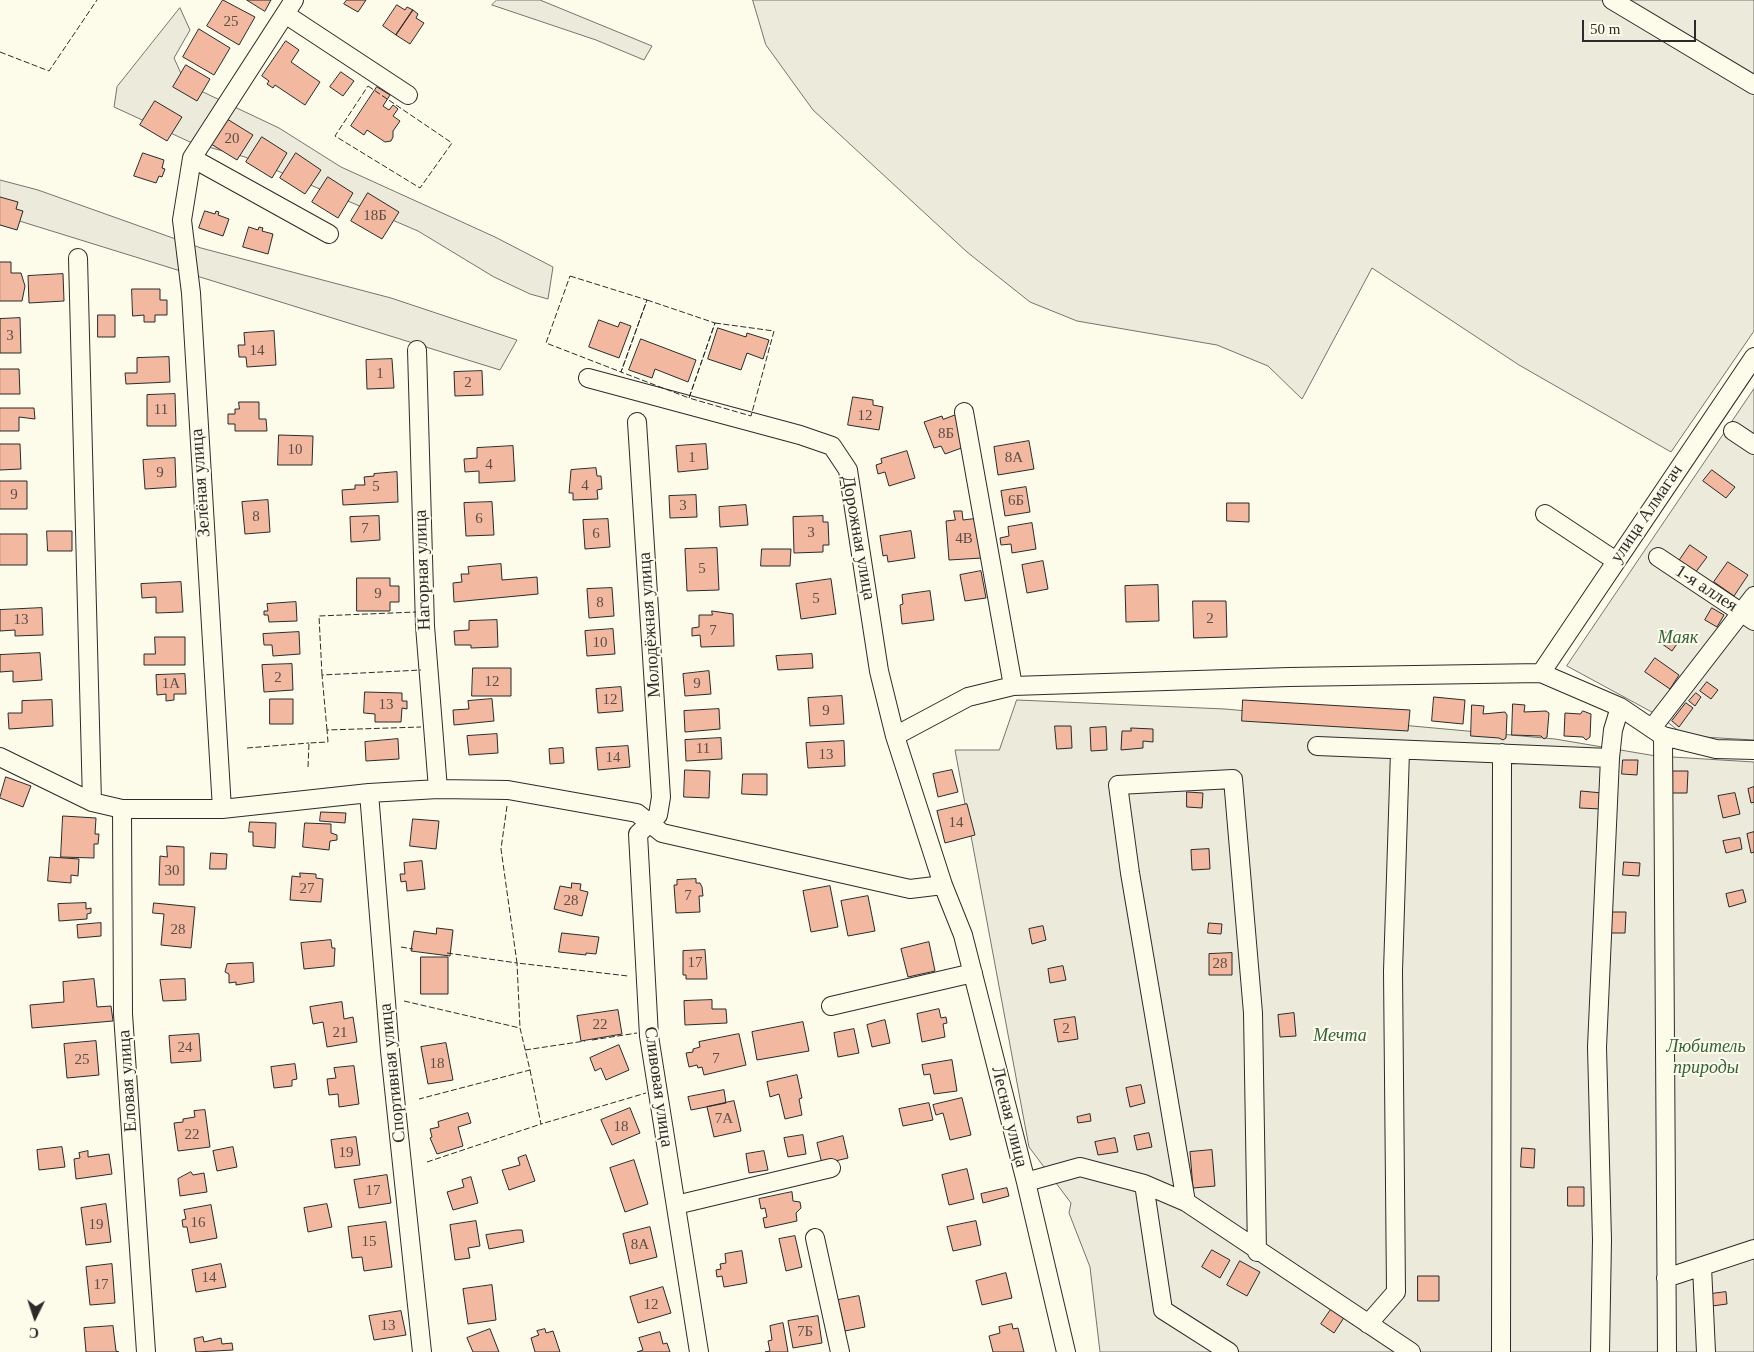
<!DOCTYPE html>
<meta charset="utf-8">
<style>
body{margin:0}
#map{position:relative;width:1754px;height:1352px;overflow:hidden;background:#fdfbea;font-family:Georgia,serif}
canvas{display:block}
.north{position:absolute;left:10px;top:1292px;width:50px;height:50px;-webkit-text-stroke:4px #fdfbea;paint-order:stroke;rotate:184deg;font-size:14px;font-weight:700;line-height:20px;text-align:center;color:#2b2b2b}
.north::after{content:'';display:block;margin:auto;width:18px;height:22px;background:#2b2b2b;clip-path:polygon(50% 0,100% 100%,50% 72%,0 100%)}
.scale{position:absolute;left:1582px;top:20px;width:114px;height:22px;box-sizing:border-box;border:2px solid #2b2b2b;border-top:0;padding-left:6px;font-size:15px;line-height:18px;white-space:nowrap;color:#2b2b2b;-webkit-text-stroke:4px #fdfbea;paint-order:stroke}
</style>
<div id="map">
<canvas width="1754" height="1352"></canvas>
<div class="north">С</div>
<div class="scale">50 m</div>
</div>
<script>
const c = document.querySelector('canvas').getContext('2d');
c.lineJoin = 'round';
function fill(path, color) {
  c.fillStyle = color;
  c.fill(path, 'evenodd');
}
function trace(path, color, width, dash) {
  c.strokeStyle = color;
  c.lineWidth = width;
  c.lineCap = dash ? 'butt' : 'round';
  c.setLineDash(dash || []);
  c.stroke(path);
}
function label(font, color, halo, rows, align = 'center') {
  c.font = font + ' Georgia,serif';
  c.lineWidth = 4;
  c.setLineDash([]);
  c.textBaseline = 'middle';
  c.strokeStyle = halo;
  c.fillStyle = color;
  for (const [text, x, y, turn = 0] of rows) {
    c.save();
    c.translate(x, y);
    c.rotate((+turn || 0) * Math.PI / 180);
    c.textAlign = isNaN(turn) ? turn : align;
    if (halo) c.strokeText(text, 0, 0);
    c.fillText(text, 0, 0);
    c.restore();
  }
}
const green = new Path2D(`
 M497,0H540L652,46L644,60L596,40L492,5Z
 M753,0H1754V331L1671,452L1519,365L1372,268L1302,399L1268,366L1217,345L1077,321L1030,302L967,252L813,110L766,45Z
 M180,8L190,30L174,58L183,78L203,92L279,128L341,167L495,237L553,267L548,299L530,294L494,277L418,231L245,157L190,142L114,107L117,87Z
 M0,180L38,190L201,248L391,298L517,340L500,370L0,215Z
 M1754,389V740L1685,736L1661,717L1567,666Z
 M1017,700L1225,709L1555,739L1656,756L1754,762V1352H1100L1090,1267L1069,1213L1071,1203L1029,1147L955,750H999Z`);
fill(green, '#ecebdb');
trace(green, '#74746e', 1);
const building = new Path2D(`
 M223,0L255,17L239,45L207,26Z
 M247,0H271L265,11Z
 M347,0H366L358,12L344,4Z
 M397,5L405,10L407,7L413,10L396,35L383,26Z
 M413,10L418,14L416,18L424,23L410,44L396,35Z
 M199,29L230,48L214,75L183,57Z
 M286,41L299,50L291,62L320,82L305,105L275,85L273,88L267,84L269,81L262,76Z
 M186,65L210,79L197,101L173,87Z
 M341,72L354,81L343,96L330,87Z
 M377,87L390,95L383,106L389,110L393,105L398,109L393,116L400,121L393,131V137L391,141L385,142L367,130L364,135L351,126Z
 M155,101L182,117L167,141L140,125Z
 M227,119L253,135L237,160L211,144Z
 M262,137L287,153L272,178L246,162Z
 M143,153L164,160L162,168L165,169L162,177L159,176L156,183L134,176Z
 M296,153L321,170L305,194L280,178Z
 M328,177L353,193L338,218L312,202Z
 M368,193L399,212L382,239L351,221Z
 M0,197L18,202L16,209L23,211L17,230L0,225Z
 M205,211L215,214L216,211L219,212L218,215L229,219L223,236L199,228Z
 M249,227L258,230L259,227L263,228L262,231L273,234L268,254L243,247Z
 M0,262H11V273H21L25,286L22,301H0Z
 M63,274L64,301L29,303L28,276Z
 M132,289H160V300H167V315H155V322H144V315L133,316Z
 M98,315H115V337H98Z
 M20,318L21,353H0V319Z
 M599,320L618,327L620,322L631,326L619,358L589,347Z
 M718,328L746,337L747,333L769,340L763,359L747,353L741,370L708,359Z
 M274,331L276,365L247,367L246,357H239L238,345H245L244,333Z
 M641,339L696,360L688,382L655,369L652,378L629,370Z
 M169,357L170,382L126,384L125,373H137V358Z
 M392,359L394,388L367,389L366,360Z
 M0,369H19L20,394H0Z
 M482,371L483,395L455,396L454,372Z
 M175,394L176,426H147V395Z
 M853,397L873,400V405L883,407L879,430L848,425Z
 M239,402H259V419H266L267,431H235V424H228V414H235V409H239Z
 M0,408H34L35,419L19,417V431H0Z
 M956,415L967,446L945,454L941,446L934,448L924,422L942,416L943,419Z
 M279,435L313,436L312,465H278Z
 M1029,441L1034,469L998,475L994,447Z
 M0,444H20L21,469L0,470Z
 M706,444L708,469L678,472L676,446Z
 M513,446L515,481L479,483V471L465,472L464,459L477,458V448Z
 M907,451L915,478L889,486L885,472L878,474L876,465L882,463L881,459Z
 M175,458L176,487L145,489L143,460Z
 M596,468L597,476H601L602,489L597,490L598,499L573,500V493H569L571,470Z
 M1712,470L1735,487L1726,498L1703,481Z
 M397,472L398,502L343,505L342,490L355,489V485H365L364,477L374,476V474Z
 M0,481H27V509H0Z
 M1026,487L1030,512L1005,516L1001,491Z
 M696,495L697,517L670,518L669,496Z
 M268,500L270,532L245,534L242,502Z
 M492,502L494,535L466,536L464,503Z
 M1227,503H1249V522L1227,521Z
 M746,505L748,525L720,527L719,507Z
 M954,511H962L963,520L979,518L982,558L949,560L946,521L955,520Z
 M379,516L380,540L351,542L350,517Z
 M823,516V522H828L829,545H823V552L794,553L793,517Z
 M608,519L610,547L585,549L583,520Z
 M1032,523L1036,549L1012,553L1011,544L1001,545L1000,538L1009,536L1008,527Z
 M47,531H72V551H48Z
 M911,531L915,558L888,562L887,555L883,556L880,536Z
 M0,534H27V565H0Z
 M1690,545L1707,557L1695,573L1679,561Z
 M717,548L719,590L687,591L685,549Z
 M762,549H791L790,566H761Z
 M1043,561L1048,589L1027,593L1022,565Z
 M1728,562L1748,575L1734,596L1714,582Z
 M501,564L502,580L537,577L538,594L454,602L453,583L462,582L461,574H469L468,567Z
 M981,571L986,598L965,601L960,575Z
 M357,578H390V586H399V602H390V611H357Z
 M831,579L836,614L801,619L796,584Z
 M181,582L183,612L156,613V597L142,598L141,584Z
 M1158,585L1159,621L1126,622L1125,586Z
 M612,588L614,616L589,618L587,589Z
 M930,591L934,620L902,624L900,605L903,604L902,595Z
 M1193,601H1226L1227,637L1194,638Z
 M296,602L297,621L269,622L268,615H264V611H268L267,604Z
 M42,608L43,635L15,636V630L0,631V610Z
 M1712,608L1724,615L1717,627L1705,620Z
 M712,611L733,614L734,646L701,647L700,635L692,636V628L699,627V615H712Z
 M497,620L498,647L471,648V645H455L454,631L469,630V621Z
 M613,629L615,654L587,656L585,631Z
 M299,632L300,654L273,656L272,645H264L263,634Z
 M1665,632L1679,641L1672,651L1658,641Z
 M155,637H185V665H144V654H155Z
 M40,653L42,680L13,682V671L0,672V655Z
 M812,654L813,668L778,670L776,656Z
 M1655,658L1679,675L1670,689L1645,672Z
 M292,664L293,690L264,692L262,665Z
 M473,668H511V696H472Z
 M709,671L711,694L685,696L683,674Z
 M185,674L186,694H174V700L166,701V694L157,695L156,675Z
 M1707,682L1718,690L1711,699L1700,691Z
 M621,687L623,711L598,713L596,689Z
 M365,692L402,693V701H407V709L402,708L401,722H375V714L364,713Z
 M1696,693L1701,697L1695,706L1689,701Z
 M842,696L844,724L810,726L808,698Z
 M1434,697L1465,700L1463,724L1432,721Z
 M270,699H293V724H270Z
 M492,699L494,721L454,725L453,710L469,709L468,701Z
 M52,700L53,726L9,729L8,713H22V701Z
 M1243,700L1410,710L1408,731L1242,721Z
 M1686,703L1693,708L1679,727L1672,721Z
 M1513,704L1525,705L1524,712L1546,711L1549,713L1547,737L1544,739L1541,736L1512,735Z
 M1472,705L1484,706L1483,714L1505,712L1507,715L1506,738L1503,740L1499,738L1471,736Z
 M719,709L720,729L685,732L684,711Z
 M1583,711L1591,714L1590,737L1586,740L1583,737L1564,736L1565,713L1580,714Z
 M1055,726H1071L1072,748L1057,749Z
 M1106,727L1107,750L1091,751L1090,728Z
 M1131,728L1153,729V742L1143,741V748L1121,750L1122,731H1131Z
 M497,734L498,753L469,755L467,736Z
 M721,738L722,759L686,761L685,740Z
 M398,739L399,759L366,761L365,742Z
 M844,741L845,766L808,768L806,743Z
 M628,746L630,767L598,770L596,748Z
 M563,748L564,763L550,764L549,749Z
 M1623,760H1638L1637,775L1622,774Z
 M685,770L710,771L709,798L684,797Z
 M952,770L958,792L938,797L933,774Z
 M1673,771H1688L1687,793H1673Z
 M743,774H767V795L742,794Z
 M6,777L31,786L23,807L0,798Z
 M1754,787V802L1751,803L1748,789Z
 M1581,791L1602,793L1601,809L1580,808Z
 M1187,792L1203,793L1202,808L1187,807Z
 M1735,793L1740,814L1723,818L1718,796Z
 M967,804L975,835L945,843L937,811Z
 M321,812L346,813L345,823L320,821Z
 M63,816L96,818L95,834H99L98,844H94V858L61,857Z
 M413,819L439,821L436,849L410,846Z
 M250,822L276,823L275,848L253,846V832H249Z
 M305,823L331,824V833L337,835V840L330,841L329,850L303,847Z
 M1754,832V852L1751,853L1747,834Z
 M1740,838L1742,849L1726,853L1723,841Z
 M167,846L184,847V885H159L160,856L167,857Z
 M1209,849L1210,869L1192,870L1191,850Z
 M211,853L227,854L226,869H210Z
 M50,857L79,859L78,876L71,875V883L48,881Z
 M422,861L425,889L407,891L406,881L401,882L400,874H405L404,863Z
 M1624,862L1640,863L1639,876L1623,875Z
 M300,873L316,874V878L323,879L321,902L290,900L292,876L300,877Z
 M696,879V883H700L702,887L703,896H699L700,912L676,913L674,885H677V880Z
 M572,883L581,884L580,890L588,892L582,916L554,909L560,886L571,888Z
 M830,886L838,927L811,932L803,891Z
 M1743,890L1746,902L1729,907L1726,894Z
 M868,896L875,931L848,936L841,901Z
 M86,903V909L91,908V913L87,914V919L59,921L58,904Z
 M154,903L195,907L191,948L161,945L164,914L153,913Z
 M1609,912H1626L1625,933H1609Z
 M101,923V936L78,938L77,925Z
 M1209,923L1222,924L1221,934L1208,933Z
 M1043,926L1046,940L1032,944L1029,929Z
 M437,928L453,930L450,956L411,951L414,931L436,934Z
 M562,933L599,937L596,954L586,953V955L559,952Z
 M331,940L332,948H335L334,966L304,969L301,943Z
 M929,942L935,971L908,977L901,949Z
 M705,950L707,979H686V975H683V951Z
 M1232,953V975H1209V954Z
 M421,957H448V994H421Z
 M253,963L254,982L236,985V982L229,983V974L225,972L227,964Z
 M1063,966L1066,980L1050,983L1048,969Z
 M94,979L97,1007L111,1006L113,1021L32,1028L30,1005L64,1002L63,982Z
 M185,979L186,1000L163,1001L160,980Z
 M712,1000V1009H726L727,1023L685,1025L684,1001Z
 M342,1002L344,1019L353,1017L357,1042L327,1047L323,1022L313,1024L310,1007Z
 M939,1009L941,1018L946,1017L947,1023L943,1024L945,1037L922,1042L917,1014Z
 M618,1010L622,1034L581,1041L577,1016Z
 M1294,1013L1296,1036L1280,1037L1278,1015Z
 M1075,1017L1078,1039L1058,1042L1054,1020Z
 M885,1020L890,1043L872,1047L867,1025Z
 M803,1022L809,1051L757,1060L752,1032Z
 M854,1029L859,1053L838,1057L834,1033Z
 M199,1034L201,1061L171,1063L169,1036Z
 M739,1034L746,1065L704,1075L702,1067L698,1068L697,1065L689,1067L686,1053L693,1052V1049L700,1047L699,1042Z
 M96,1041L99,1075L67,1078L64,1044Z
 M446,1043L453,1080L428,1084L421,1047Z
 M619,1045L629,1070L606,1080L601,1068L595,1071L590,1058Z
 M952,1060L957,1091L934,1094L930,1074L924,1075L922,1065Z
 M295,1064L297,1079L292,1080V1086L274,1088L271,1067Z
 M354,1066L359,1104L339,1107L338,1094L329,1095L327,1079L336,1078L334,1068Z
 M797,1075L802,1098L799,1099L802,1115L785,1119L779,1094L770,1097L767,1082Z
 M1141,1085L1145,1103L1130,1107L1126,1088Z
 M724,1090L726,1103L691,1110L688,1097Z
 M962,1098L971,1135L950,1140L943,1113L936,1115L933,1105Z
 M734,1101L741,1131L714,1137L707,1107Z
 M929,1103L933,1120L903,1126L899,1109Z
 M630,1108L640,1133L612,1145L601,1120Z
 M205,1110L210,1147L178,1151L174,1123L183,1122V1119L195,1117L194,1111Z
 M468,1113L471,1123L458,1127L463,1146L437,1154L430,1138L432,1137L430,1129L439,1127L438,1122Z
 M1090,1114L1091,1121L1078,1123L1077,1117Z
 M1149,1133L1152,1147L1137,1150L1134,1136Z
 M803,1135L806,1154L788,1157L784,1138Z
 M843,1136L848,1158L822,1164L817,1143Z
 M356,1137L360,1165L335,1168L331,1140Z
 M1115,1138L1118,1152L1098,1155L1095,1142Z
 M62,1147L65,1167L39,1170L37,1150Z
 M233,1147L237,1167L217,1171L213,1151Z
 M1522,1148L1535,1149L1534,1168L1521,1167Z
 M1212,1150L1215,1186L1193,1188L1190,1152Z
 M88,1151V1157L109,1154L112,1174L76,1179L74,1159L80,1158L79,1153Z
 M764,1151L768,1170L749,1173L746,1154Z
 M526,1155L535,1181L509,1190L502,1170L520,1165L518,1158Z
 M634,1160L648,1204L625,1212L610,1168Z
 M967,1169L974,1199L949,1205L942,1175Z
 M191,1172L193,1175L204,1173L207,1192L180,1196L178,1179Z
 M387,1175L391,1203L359,1208L354,1180Z
 M471,1177L478,1203L453,1210L447,1192L464,1187L462,1180Z
 M1568,1187H1584V1206H1568Z
 M1007,1188L1009,1196L983,1203L981,1194Z
 M792,1192L793,1201L800,1202L801,1208L796,1213L797,1221L765,1228L763,1218L767,1217L765,1208L761,1209L759,1199Z
 M106,1204L111,1242L86,1245L81,1208Z
 M327,1204L332,1227L308,1232L304,1208Z
 M211,1205L217,1238L190,1243L187,1227H183L182,1220L186,1219L184,1210Z
 M476,1221L480,1246L468,1248L470,1258L455,1260L450,1225Z
 M976,1221L981,1245L953,1251L947,1227Z
 M386,1222L392,1267L364,1271L362,1257L352,1258L348,1227Z
 M650,1227L657,1257L630,1264L623,1234Z
 M517,1230H522L524,1242L489,1249L486,1235Z
 M795,1236L802,1267L786,1271L779,1239Z
 M1212,1250L1230,1260L1220,1278L1202,1267Z
 M742,1251L747,1283L724,1287L722,1276L717,1277L716,1270L721,1269L720,1264L726,1263L725,1254Z
 M1240,1261L1260,1272L1247,1296L1227,1285Z
 M112,1264L115,1303L90,1305L86,1267Z
 M221,1264L226,1287L196,1292L192,1270Z
 M1006,1273L1012,1298L982,1305L976,1281Z
 M1418,1276H1439V1301H1418Z
 M492,1285L496,1320L468,1324L463,1289Z
 M663,1287L671,1313L638,1323L630,1297Z
 M1726,1292L1727,1304L1712,1306L1711,1294Z
 M859,1296L865,1327L845,1331L838,1300Z
 M1332,1308L1345,1316L1334,1333L1321,1324Z
 M401,1311L406,1335L374,1340L369,1316Z
 M818,1316L822,1343L793,1348L788,1321Z
 M783,1323L788,1352H765L770,1351L768,1341L772,1340L770,1326Z
 M1012,1324L1013,1329L1018,1328L1024,1352H993L989,1336L1000,1333L999,1327Z
 M113,1326L116,1351L119,1352H86L84,1328Z
 M490,1329L499,1352H473L467,1338Z
 M545,1329L546,1333L553,1331L560,1352H535L531,1338L539,1335L537,1331Z
 M660,1332L663,1344L667,1343L670,1352H637L643,1350L639,1338Z
 M203,1337L204,1342L221,1338L222,1344L232,1343L233,1350L196,1352L194,1339Z`);
fill(building, '#f2b8a0');
trace(building, '#2b2b2b', 1);
const minor = new Path2D(`
 M294,0L192,158L329,234
 M1612,0L1754,85
 M285,14L408,95
 M192,158L182,220L191,293L222,809
 M78,258L92,802
 M417,350L425,626L438,789
 M588,378L800,435L832,446L848,470L879,671L895,736L943,885L963,935L1026,1182L1066,1352
 M964,412L1013,686
 M637,422L661,797L658,815L638,834L649,1036L699,1352
 M1733,431L1754,445
 M1545,514L1616,561
 M1658,557L1754,621
 M1541,673L1754,357
 M1652,728L1754,596
 M895,736L968,697L1013,686L1289,677L1541,673L1620,707L1663,736L1716,749L1754,750
 M1663,736L1667,1352
 M1317,746L1610,758
 M0,757L92,802L122,809H222L369,793L438,789L508,790L637,813L662,833L910,889L943,885
 M369,793L390,1051L422,1352
 M122,809L123,1014L146,1352
 M831,1006L973,973
 M1026,1182L1080,1167L1144,1184L1186,1202L1411,1352
 M1144,1184L1163,1310L1229,1352
 M1186,1202L1130,873L1118,785L1233,779L1253,1013L1257,1252
 M676,1205L831,1168
 M815,1238L840,1352
 M1702,1267L1706,1352
 M1666,1278L1754,1249
 M1368,1324L1396,1292L1393,971L1400,751
 M1501,1352L1502,753
 M1600,1352L1602,1240L1597,1047L1610,758L1613,730L1620,707`);
trace(minor, '#2b2b2b', 20);
trace(minor, '#fdfbea', 18);
trace(new Path2D(`
 M0,52L49,71L97,0
 M368,86L452,143L420,188L335,136Z
 M570,276L647,300L621,372L546,343Z
 M647,300L715,323L689,398L621,372Z
 M715,323L774,331L751,416L689,398Z
 M322,675L319,616L416,612
 M327,730L322,675L421,670
 M247,748L309,743
 M308,767L309,743L328,742L327,730L421,727
 M507,806L501,849L517,963L628,976
 M401,947L413,949
 M447,953L517,963L520,1028
 M404,1001L520,1028L530,1070L419,1099
 M592,1040L637,1033
 M525,1050L585,1041
 M530,1070L541,1124L646,1093
 M427,1162L541,1124`), '#2b2b2b', 1, [6, 2.5]);
label('15px', '#5d4e48', null, [
 ["25",231,22],
 ["20",232,139],
 ["18Б",375,216],
 ["3",10,336],
 ["14",257,351],
 ["1",380,374],
 ["2",468,383],
 ["11",161,410],
 ["12",865,416],
 ["8Б",946,434],
 ["10",295,450],
 ["1",692,458],
 ["8А",1014,458],
 ["4",489,465],
 ["9",160,473],
 ["4",585,486],
 ["5",376,487],
 ["9",14,495],
 ["6Б",1016,501],
 ["3",683,506],
 ["8",256,517],
 ["6",479,519],
 ["7",365,529],
 ["3",811,533],
 ["6",596,534],
 ["4В",964,539],
 ["5",702,569],
 ["9",378,594],
 ["5",816,599],
 ["8",600,603],
 ["2",1210,619],
 ["13",21,620],
 ["7",713,631],
 ["10",600,643],
 ["2",278,678],
 ["12",492,682],
 ["1А",171,684],
 ["9",697,684],
 ["12",610,700],
 ["13",386,705],
 ["9",826,711],
 ["11",703,749],
 ["13",826,755],
 ["14",613,758],
 ["14",956,823],
 ["30",172,871],
 ["27",307,889],
 ["7",688,896],
 ["28",571,901],
 ["28",178,930],
 ["17",695,963],
 ["28",1220,964],
 ["22",600,1025],
 ["2",1066,1029],
 ["21",340,1033],
 ["24",185,1048],
 ["7",716,1059],
 ["25",82,1060],
 ["18",437,1064],
 ["7А",724,1119],
 ["18",621,1127],
 ["22",192,1135],
 ["19",346,1153],
 ["17",373,1191],
 ["16",198,1223],
 ["19",96,1225],
 ["15",369,1242],
 ["8А",640,1245],
 ["14",209,1278],
 ["17",101,1285],
 ["12",651,1305],
 ["13",388,1326],
 ["7Б",805,1332]
]);
label('18px', '#2b2b2b', '#fdfbea', [
 ["Зелёная улица",201,483,-94],
 ["улица Алмагач",1647,514,-56],
 ["Дорожная улица",858,538,80],
 ["Нагорная улица",423,570,-92],
 ["1-я аллея",1706,589,33],
 ["Молодёжная улица",650,625,-94],
 ["Спортивная улица",393,1073,-96],
 ["Еловая улица",128,1081,-94],
 ["Сливовая улица",658,1087,82],
 ["Лесная улица",1009,1117,76]
]);
label('italic 18px', '#34623c', '#fdfbea', [
 ["Маяк",1678,638],
 ["Мечта",1340,1036],
 ["Любитель",1706,1047],
 ["природы",1706,1068]
]);
</script>
